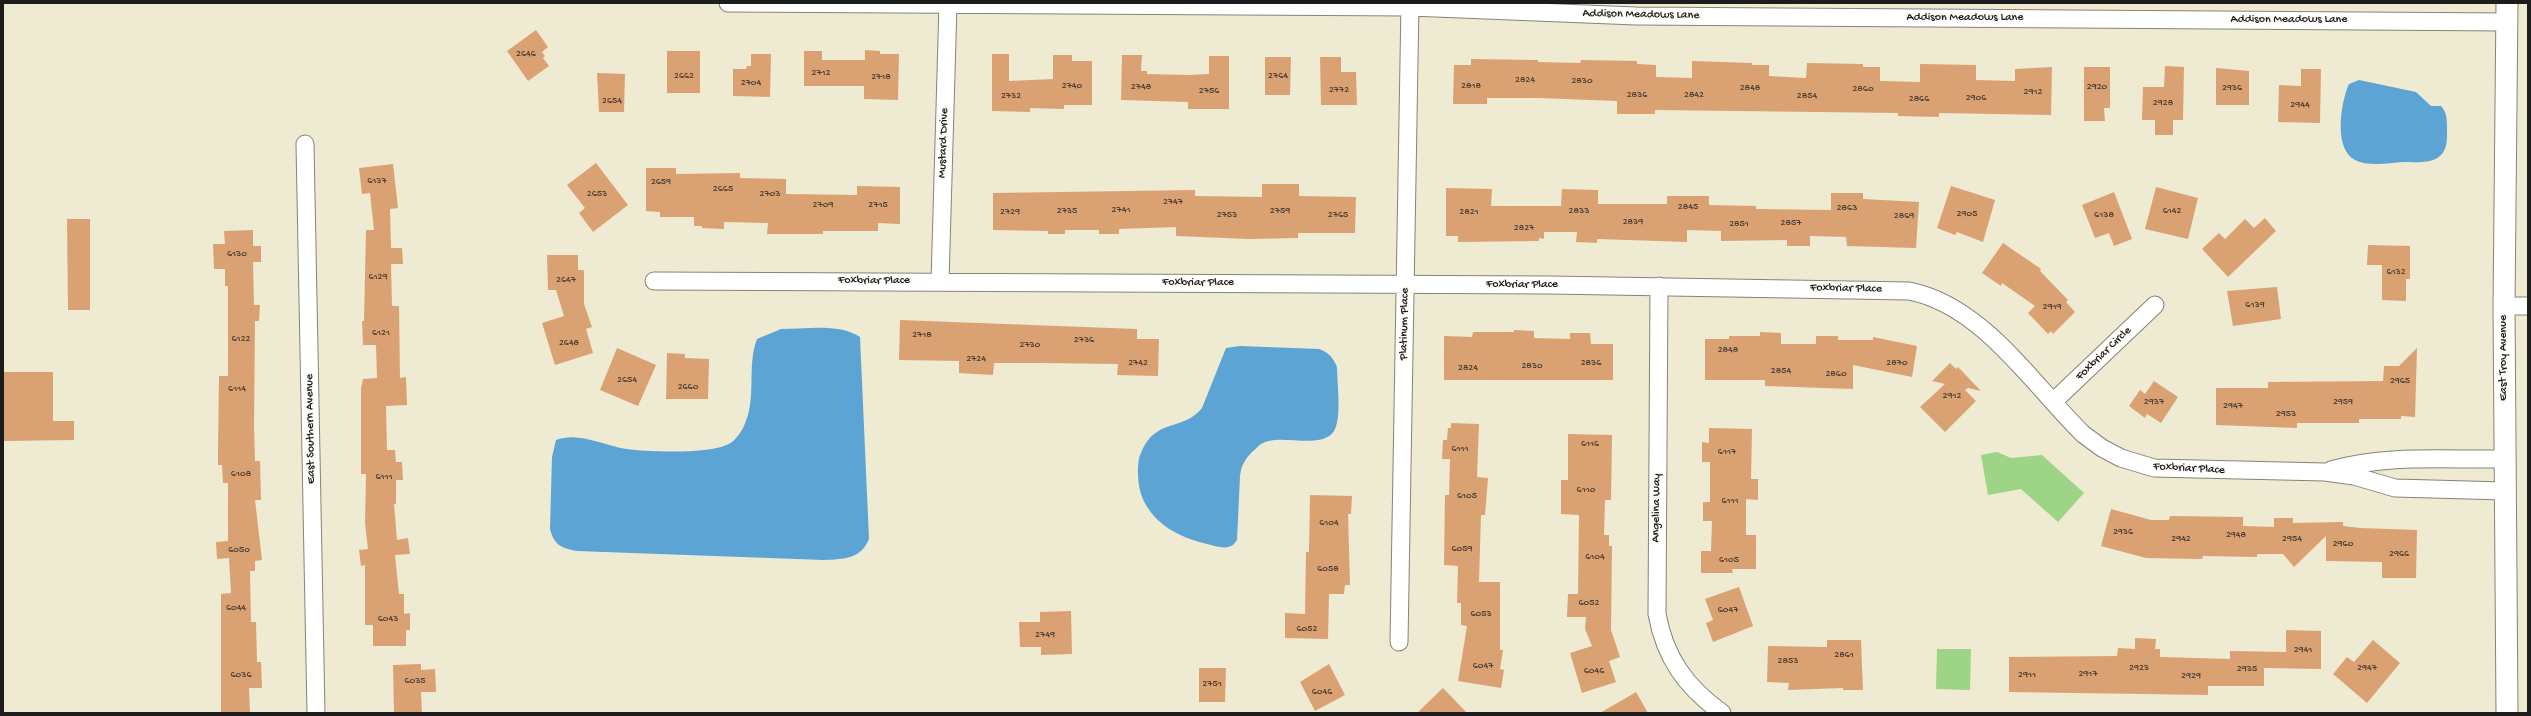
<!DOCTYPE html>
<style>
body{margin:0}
#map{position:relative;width:2531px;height:716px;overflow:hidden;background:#efead2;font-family:"Gochi Hand",sans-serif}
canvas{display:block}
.frame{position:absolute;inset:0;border:4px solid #1c1c1c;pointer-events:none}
</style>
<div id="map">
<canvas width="2531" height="716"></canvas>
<div class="frame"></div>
</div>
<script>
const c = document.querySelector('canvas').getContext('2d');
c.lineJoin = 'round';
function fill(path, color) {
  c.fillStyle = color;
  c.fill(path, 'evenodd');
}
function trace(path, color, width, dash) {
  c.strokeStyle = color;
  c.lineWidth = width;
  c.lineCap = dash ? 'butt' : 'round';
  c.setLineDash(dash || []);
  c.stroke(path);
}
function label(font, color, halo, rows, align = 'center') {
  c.font = font + ' "Gochi Hand",sans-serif';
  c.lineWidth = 4;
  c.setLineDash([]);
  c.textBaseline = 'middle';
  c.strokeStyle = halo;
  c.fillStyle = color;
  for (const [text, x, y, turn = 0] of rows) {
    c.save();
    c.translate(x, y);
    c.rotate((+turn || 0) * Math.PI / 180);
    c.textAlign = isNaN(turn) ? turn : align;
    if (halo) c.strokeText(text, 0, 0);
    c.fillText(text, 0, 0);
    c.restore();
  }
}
fill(new Path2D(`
 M1997,452L2011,458L2042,455L2084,493L2058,522L2021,489L1988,495L1981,455Z
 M1937,649H1971L1970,690L1936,689Z`), '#9ed485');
fill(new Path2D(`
 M2359,80L2416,92L2431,106H2441C2447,112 2447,121 2447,129C2447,137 2448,148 2441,155C2433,164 2415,162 2403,162C2389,163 2369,167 2355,160C2333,149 2341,101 2349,84Z
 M781,329C805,329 840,323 860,337L869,539C861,559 844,559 824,560L577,551C561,548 554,545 550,529L552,457L556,440C578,431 605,446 627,449C648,452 716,455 732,442C736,439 741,432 743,428C758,399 746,367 757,339Z
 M1240,346L1319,349C1328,352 1333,357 1337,367C1337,381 1342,419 1334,431C1321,451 1279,432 1261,444C1258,446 1255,450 1252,452C1245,459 1241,466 1240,476L1237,540L1233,545C1226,550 1215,546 1207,544C1171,536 1138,514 1138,474C1138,467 1138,459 1141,453C1155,417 1183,432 1202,408L1226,348Z`), '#5ca4d3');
fill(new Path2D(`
 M536,30L548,47L542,52L545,56L543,58L549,66L528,81L507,51Z
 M865,50L880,51V54H899L898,100L864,99V86H804V51H822V60H865Z
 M667,51H700V93H667Z
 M751,54H771L770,97L733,96V69H746L747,66H751Z
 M992,54H1009V81L1053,79V55H1072V61H1092V105H1064V109L1030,108V112L992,111Z
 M1122,55H1142L1141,71H1147V74L1188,75L1209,74V56H1229V109H1188V102L1121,100Z
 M1265,57H1291L1290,95H1265Z
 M1320,57H1341V72H1356L1357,105H1321Z
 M1471,59L1538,60V62L1580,63L1581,60L1637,61V64L1656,65V77L1692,78V61L1752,63V65H1769V76L1806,78L1807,63L1863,64V67H1880V81L1920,82V64L1976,65V80L2015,81V69L2052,67L2051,115L1939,113V117L1898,116V113L1655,110V114H1617V101L1538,98H1487V104H1453L1454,65H1471Z
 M2165,66L2184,67L2183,120H2173V135H2155V120H2142L2143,87H2164Z
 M2084,67H2110V108H2104L2105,121H2084Z
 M2216,68L2249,71V105H2216Z
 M2301,69H2321L2320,123L2278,122L2279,85L2301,86Z
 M597,73L625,74L624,112H599Z
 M596,163L628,205L593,232L579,213L585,208L567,185Z
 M393,164L398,208L390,209L391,248H402L403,264H391L392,306H399L400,378L406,377L407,405L386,406L387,450H395L396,462H402L403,480H396V504H394L397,540L408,538L410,554L395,555L399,594H404V614L410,613V630H406V646H373V625H365V565L361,566L359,550L368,549L365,523L366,474H361V388L363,379L377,378L376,345H363L362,321H364L366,230H374L370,193L362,194L359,168Z
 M646,168H676V174L740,173V178L786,179V194L857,195V186L900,187V224L878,223V231H823V234H767L768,223L724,222V229L702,228V226H694V217H660V212L646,211Z
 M1262,184H1299V196L1356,197L1355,233H1298V238L1248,239L1176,236V227L1119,229V234H1099V230H1065V234H1048V231L993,230V193L1195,190V196L1262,197Z
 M1951,186L1995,200L1983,242L1957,232L1955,235L1937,228Z
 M2156,187L2198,198L2188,239L2145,229Z
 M1446,188L1492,189L1491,206H1561L1562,189L1598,190V204H1667V196H1709V205L1756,206V209L1831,210V193H1863V199L1919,202L1916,248L1847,246L1846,237L1810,236V246H1787V240L1721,241V231L1687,230V242L1597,239V243L1576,242L1577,232H1544V239L1539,238V241L1458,242V236H1446Z
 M2114,192L2132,239L2114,246L2109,233L2095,238L2082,205Z
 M2265,218L2276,231L2228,277L2202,249L2219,233L2225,239L2245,219L2254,228Z
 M67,219H90V310H68Z
 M253,230V246H261V262H253L254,305H260L259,321H255L254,426L255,461H260L261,500H255L262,560L255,561V571H250L251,622H256L257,662H261L262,688H249L250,713H221V594L231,593L229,558L217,559L216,542L228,541V483H223L222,465H218V450L219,376H228V286H225V269H214L213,244H225L224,231Z
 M2003,243L2041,269L2040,271L2068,300L2066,302L2075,312L2053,334L2051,331L2048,334L2028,313L2035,306L2002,283L2001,286L1982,273Z
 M2368,245L2410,246V279H2406V301L2382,300V265H2367Z
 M547,255H578V270H584V304L592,327L586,329L593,353L555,365L542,323L564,316L556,290H548Z
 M2277,287L2281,319L2233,326L2227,291Z
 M900,320L1137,329V339H1159L1158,376L1117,375L1118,364L1042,363H994L993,375L959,373V361L899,360Z
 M1514,330L1534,331V338L1570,339V333H1590L1591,344H1613V380H1444V336L1472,337L1473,332H1514Z
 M1760,332L1781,333V344H1816V336H1838V340H1873V337L1917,346L1912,377L1853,365V389L1765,386V380H1705V339H1729V336H1760Z
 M617,348L656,365L638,406L600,390Z
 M2417,348L2415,417L2401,416V419H2359V423H2297V428L2216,425V388H2268V382L2383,381L2384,366H2399Z
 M667,353L685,354V358L709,359L708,399H666Z
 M1950,363L1956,369L1958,367L1981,391L1968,388L1965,390L1976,401L1945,432L1920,407L1945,384L1932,381Z
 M3,372H53V421H74V440L3,441Z
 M2154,381L2178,397L2161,423L2147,414L2145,418L2129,406L2140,390L2145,394Z
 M1451,423L1479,424L1477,477L1488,478L1485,515H1481L1479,582H1500V650H1503L1500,669L1504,670L1501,688L1458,681L1467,626L1461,625V603H1457L1458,566L1444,565L1445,495H1449L1450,459H1442L1443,440H1447L1448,428H1451Z
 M1709,428L1752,429L1751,479H1758V500L1746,499V535H1756V569H1732L1733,573H1701V551H1711L1712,521H1703V502H1710V462H1702V442L1709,443Z
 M1568,434L1612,435L1611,500H1605L1604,535H1609V546H1612L1611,630L1620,657L1609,661L1616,682L1582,693L1570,653L1592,646L1585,629L1586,617H1567L1568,594H1578L1579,515L1561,514V480H1568Z
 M1310,495L1352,496L1351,514H1348L1350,585H1345L1344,594H1329L1328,639L1285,638V613L1305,614L1306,552H1309Z
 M2111,509L2151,520H2169L2170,516L2243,517V526L2274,527V518H2293V523L2343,522V526L2360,528L2417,530L2416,578H2382V562L2326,561V536L2294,567L2283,554H2257V557L2203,556L2202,559L2146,558L2101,546Z
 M1739,587L1753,626L1713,642L1706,623L1713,620L1705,599Z
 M1071,611L1072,654L1041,655V647H1020L1019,622H1040V612Z
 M2286,630L2321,631V669L2264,668V686H2208V695L2009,692V657L2117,656L2118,648L2135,649V638L2156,639L2155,649H2160V657L2230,659V651L2286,652Z
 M1827,640H1861L1863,690H1843V688L1788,690L1789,683L1767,682L1768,646L1827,647Z
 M2373,640L2400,663L2367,703L2333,674L2347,657L2354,662Z
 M421,664V670L435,669L436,692H421L422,713H394L393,665Z
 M1329,664L1345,695L1315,711L1300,682Z
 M1199,668H1226L1225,702H1199Z
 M1443,688L1467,713H1417Z
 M1636,692L1648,713H1600L1626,698Z`), '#daa273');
const minor = new Path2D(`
 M728,3L1410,7L1636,16L2507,22
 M305,144L316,713
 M654,281L1550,285L1909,291C1982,305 2032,384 2083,434L2102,448L2121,458L2154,468L2325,472L2354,476L2395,488L2505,491
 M940,282L948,4
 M1659,286L1657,614C1665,658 1686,687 1722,713
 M2504,306H2528
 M2053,402L2155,305
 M2331,470C2387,454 2446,460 2504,459
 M1399,642L1410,3`);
const tertiary = new Path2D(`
 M2507,3L2504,306L2507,713`);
trace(minor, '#868377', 19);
trace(tertiary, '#868377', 23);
trace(minor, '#fff', 17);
trace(tertiary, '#fff', 21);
label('10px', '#4c3e32', null, [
 ["2646",526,54],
 ["2712",821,73],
 ["2662",684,76],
 ["2764",1278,76],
 ["2718",881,77],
 ["2824",1525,80],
 ["2830",1582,81],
 ["2704",751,83],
 ["2740",1072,86],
 ["2818",1471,86],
 ["2748",1141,87],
 ["2920",2097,87],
 ["2848",1750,88],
 ["2936",2232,88],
 ["2860",1863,89],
 ["2772",1339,90],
 ["2756",1209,91],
 ["2912",2033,92],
 ["2836",1637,95],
 ["2842",1694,95],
 ["2732",1011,96],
 ["2854",1807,96],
 ["2906",1976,98],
 ["2866",1919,99],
 ["2654",612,101],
 ["2928",2163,103],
 ["2944",2300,105],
 ["6137",377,181],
 ["2659",661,182],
 ["2665",723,189],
 ["2653",597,194],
 ["2703",770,194],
 ["2747",1173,202],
 ["2709",823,205],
 ["2715",878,205],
 ["2845",1688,207],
 ["2863",1847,208],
 ["2741",1121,210],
 ["2735",1067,211],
 ["2759",1280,211],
 ["2833",1579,211],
 ["6142",2172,211],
 ["2729",1010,212],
 ["2821",1469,212],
 ["2905",1967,214],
 ["2753",1227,215],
 ["2765",1338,215],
 ["6138",2104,215],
 ["2869",1904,216],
 ["2839",1633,222],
 ["2857",1791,223],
 ["2851",1739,224],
 ["2827",1524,228],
 ["6130",237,254],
 ["6132",2396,272],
 ["6129",378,277],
 ["2647",566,280],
 ["6139",2255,305],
 ["2919",2052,307],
 ["6121",381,333],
 ["2718",922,335],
 ["6122",241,339],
 ["2736",1084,340],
 ["2648",569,343],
 ["2730",1030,345],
 ["2848",1728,350],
 ["2724",976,359],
 ["2742",1138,363],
 ["2836",1591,363],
 ["2870",1897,363],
 ["2830",1532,366],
 ["2824",1468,368],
 ["2854",1781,371],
 ["2860",1836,374],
 ["2654",627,380],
 ["2965",2400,381],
 ["2660",688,387],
 ["6114",237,389],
 ["2912",1952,396],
 ["2937",2154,402],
 ["2959",2343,402],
 ["2947",2233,406],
 ["2953",2286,414],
 ["6116",1590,444],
 ["6111",1460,449],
 ["6117",1727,452],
 ["6108",241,474],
 ["6111",384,477],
 ["6110",1586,490],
 ["6105",1467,496],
 ["6111",1730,501],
 ["6104",1329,523],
 ["2936",2123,532],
 ["2948",2236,535],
 ["2942",2181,539],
 ["2954",2292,539],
 ["2960",2343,544],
 ["6059",1462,549],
 ["6050",239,550],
 ["2966",2399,554],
 ["6104",1595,557],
 ["6105",1729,560],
 ["6058",1328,569],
 ["6052",1589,603],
 ["6044",236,608],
 ["6047",1728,610],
 ["6053",1481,614],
 ["6043",388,619],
 ["6052",1307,629],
 ["2749",1045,635],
 ["2941",2303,650],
 ["2861",1844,655],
 ["2853",1788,661],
 ["6047",1483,666],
 ["2923",2139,668],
 ["2947",2367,668],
 ["2935",2247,669],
 ["6046",1594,671],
 ["2917",2088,674],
 ["6036",241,675],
 ["2911",2027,675],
 ["2929",2191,676],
 ["6035",415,681],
 ["2751",1212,684],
 ["6046",1322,692]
]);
label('12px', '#1c1c1c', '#fdfcf7', [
 ["Addison Meadows Lane",1641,15,1],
 ["Addison Meadows Lane",1965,18],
 ["Addison Meadows Lane",2289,20],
 ["Mustard Drive",944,143,-88],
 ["Foxbriar Place",874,281],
 ["Foxbriar Place",1198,283],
 ["Foxbriar Place",1522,285],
 ["Foxbriar Place",1846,289,1],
 ["Platinum Place",1405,324,-89],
 ["Foxbriar Circle",2104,354,-44],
 ["East Troy Avenue",2504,358,-90],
 ["East Southern Avenue",311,429,-91],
 ["Foxbriar Place",2189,469,3],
 ["Angelina Way",1657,508,-89]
]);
</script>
